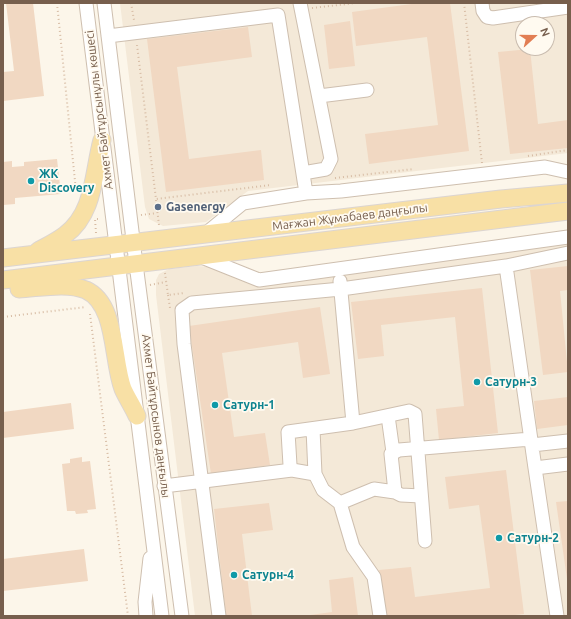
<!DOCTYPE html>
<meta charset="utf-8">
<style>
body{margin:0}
#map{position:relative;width:571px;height:619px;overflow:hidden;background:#fcf6ea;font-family:Ubuntu,sans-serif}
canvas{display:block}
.frame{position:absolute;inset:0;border:4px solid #775f4d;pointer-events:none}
.north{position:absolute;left:515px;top:16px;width:40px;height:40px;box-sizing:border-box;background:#fffaf0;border:1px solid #c9bcaf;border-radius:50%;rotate:69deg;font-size:11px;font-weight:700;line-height:16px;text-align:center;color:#775f4d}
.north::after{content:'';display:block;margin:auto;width:14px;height:18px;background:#e27e53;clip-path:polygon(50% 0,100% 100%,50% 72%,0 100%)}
</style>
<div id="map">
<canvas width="571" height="619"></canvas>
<div class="frame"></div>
<div class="north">N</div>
</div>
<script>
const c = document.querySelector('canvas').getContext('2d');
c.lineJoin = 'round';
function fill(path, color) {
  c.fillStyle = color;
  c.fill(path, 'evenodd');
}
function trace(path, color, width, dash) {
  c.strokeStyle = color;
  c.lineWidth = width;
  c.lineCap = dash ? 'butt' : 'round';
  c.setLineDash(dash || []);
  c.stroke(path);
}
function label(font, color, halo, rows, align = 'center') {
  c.font = font + ' Ubuntu,sans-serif';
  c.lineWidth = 3.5;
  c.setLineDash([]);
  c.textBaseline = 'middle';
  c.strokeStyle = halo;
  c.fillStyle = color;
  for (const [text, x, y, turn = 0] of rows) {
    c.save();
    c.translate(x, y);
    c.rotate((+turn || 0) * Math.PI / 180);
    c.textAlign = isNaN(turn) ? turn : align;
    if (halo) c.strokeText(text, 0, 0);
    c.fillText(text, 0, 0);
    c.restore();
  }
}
fill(new Path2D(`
 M120,3H568V153L248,191L206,222L163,226L149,219L145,207ZM523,24H547V48H523Z
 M568,243V616H195L156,295V280L159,274L169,269L197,266L212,267L256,283Z`), '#f4e9d8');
fill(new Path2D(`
 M6,3H33L44,96L3,101V72L14,71Z
 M419,3H450L469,151L369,164L365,134L438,125L427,37L356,46L352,12Z
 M350,21L355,66L329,69L324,25Z
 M248,27L252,57L177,67L189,159L261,150L264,180L166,192L147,39Z
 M530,49L538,124L568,120V148L510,154L498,52Z
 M57,159L61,194L15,198V204L3,205V162L12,161V167L24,166V162Z
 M568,266V290L560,291L568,372L543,375L530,270Z
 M482,288L498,433L439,440L436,409L464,406L455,317L381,325L384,356L358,359L351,302Z
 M320,307L330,374L303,378L298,342L222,353L234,437L265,433L270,465L211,474L189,326Z
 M568,397V425L537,429L534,401Z
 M71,403L74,429L3,438V412Z
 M82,457V462L90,461L96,509L87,510L88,513L76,514L75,511H67L62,464L70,463V459Z
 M506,470L524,614L506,616H385L379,570L411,567L415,597L490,588L479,505L449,509L445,477Z
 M568,501V579H567L556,502Z
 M269,503L273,530L242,534L252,616H226L214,509Z
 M84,549L88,581L3,591V559Z
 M353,577L358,616H303L332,612L329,580Z`), '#f1d8c2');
const minor = new Path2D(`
 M86,3L162,616
 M104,3L136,264L182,616
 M300,3L331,159L326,169L303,173
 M482,3L483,11L487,17L493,18L568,7
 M108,36L278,15L306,193
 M319,96L367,90
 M204,235L243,203L306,193L341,191L545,167L568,172
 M199,256L259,280L568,237
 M506,266L568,253
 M340,281L353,423
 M388,416L393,452
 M313,429L315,474L323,490L340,503L353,547L374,577L380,616
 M532,445L568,441
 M535,468L557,616
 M315,474L292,470L290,465L288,432L353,423L409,411L415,414L425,541
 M164,486L292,470
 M421,496L401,495L395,492L391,454L399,450L531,439
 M340,503L374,489L395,492
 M146,616L145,602L150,558
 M219,616L184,344L182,310L192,303L341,289L506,266L535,468L568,464`);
const major = new Path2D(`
 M38,251C47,246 57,241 65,235C95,213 93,173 102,140
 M3,258L501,199L568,193
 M3,280L568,211
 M19,289C39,288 67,282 86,290C117,304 112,360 123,389C127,398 133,407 137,416`);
trace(minor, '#cebfaf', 15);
trace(major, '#dcd5d1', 19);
trace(new Path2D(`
 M57,3L76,191
 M131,3L134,20
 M464,3L482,163
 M312,8L356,3
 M137,45L156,199L271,185
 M528,156L568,150
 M335,178L414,169
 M156,200L159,225
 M141,215L157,213
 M96,233L95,219H100
 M165,273L168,295L184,293
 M150,285L166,282
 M168,295L170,308
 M90,314L128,616
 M3,317L86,307`), '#d7bca4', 2, [1, 3]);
trace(minor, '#fff', 13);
trace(major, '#f8e0a5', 17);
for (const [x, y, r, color] of [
 [31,181,4,"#0f9aa8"],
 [158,207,4,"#5c6f8a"],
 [477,382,4,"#0f9aa8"],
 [215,405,4,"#0f9aa8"],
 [499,538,4,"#0f9aa8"],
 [234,575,4,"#0f9aa8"]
]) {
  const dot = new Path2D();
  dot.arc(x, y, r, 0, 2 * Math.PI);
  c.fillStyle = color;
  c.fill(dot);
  trace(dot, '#fffaf0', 1.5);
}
label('12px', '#775f4d', '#fffaf0', [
 ["Ахмет Байтұрсынұлы көшесі",99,110,-97],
 ["Мағжан Жұмабаев даңғылы",350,217,-7],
 ["Ахмет Байтұрсынов даңғылы",156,416,83]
]);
label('bold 12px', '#0d838f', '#fffaf0', [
 ["ЖК",39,174],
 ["Discovery",39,188],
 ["Сатурн-3",485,382],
 ["Сатурн-1",223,405],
 ["Сатурн-2",507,538],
 ["Сатурн-4",242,575]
], 'left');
label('bold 12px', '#4e5e75', '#fffaf0', [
 ["Gasenergy",166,207]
], 'left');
</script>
